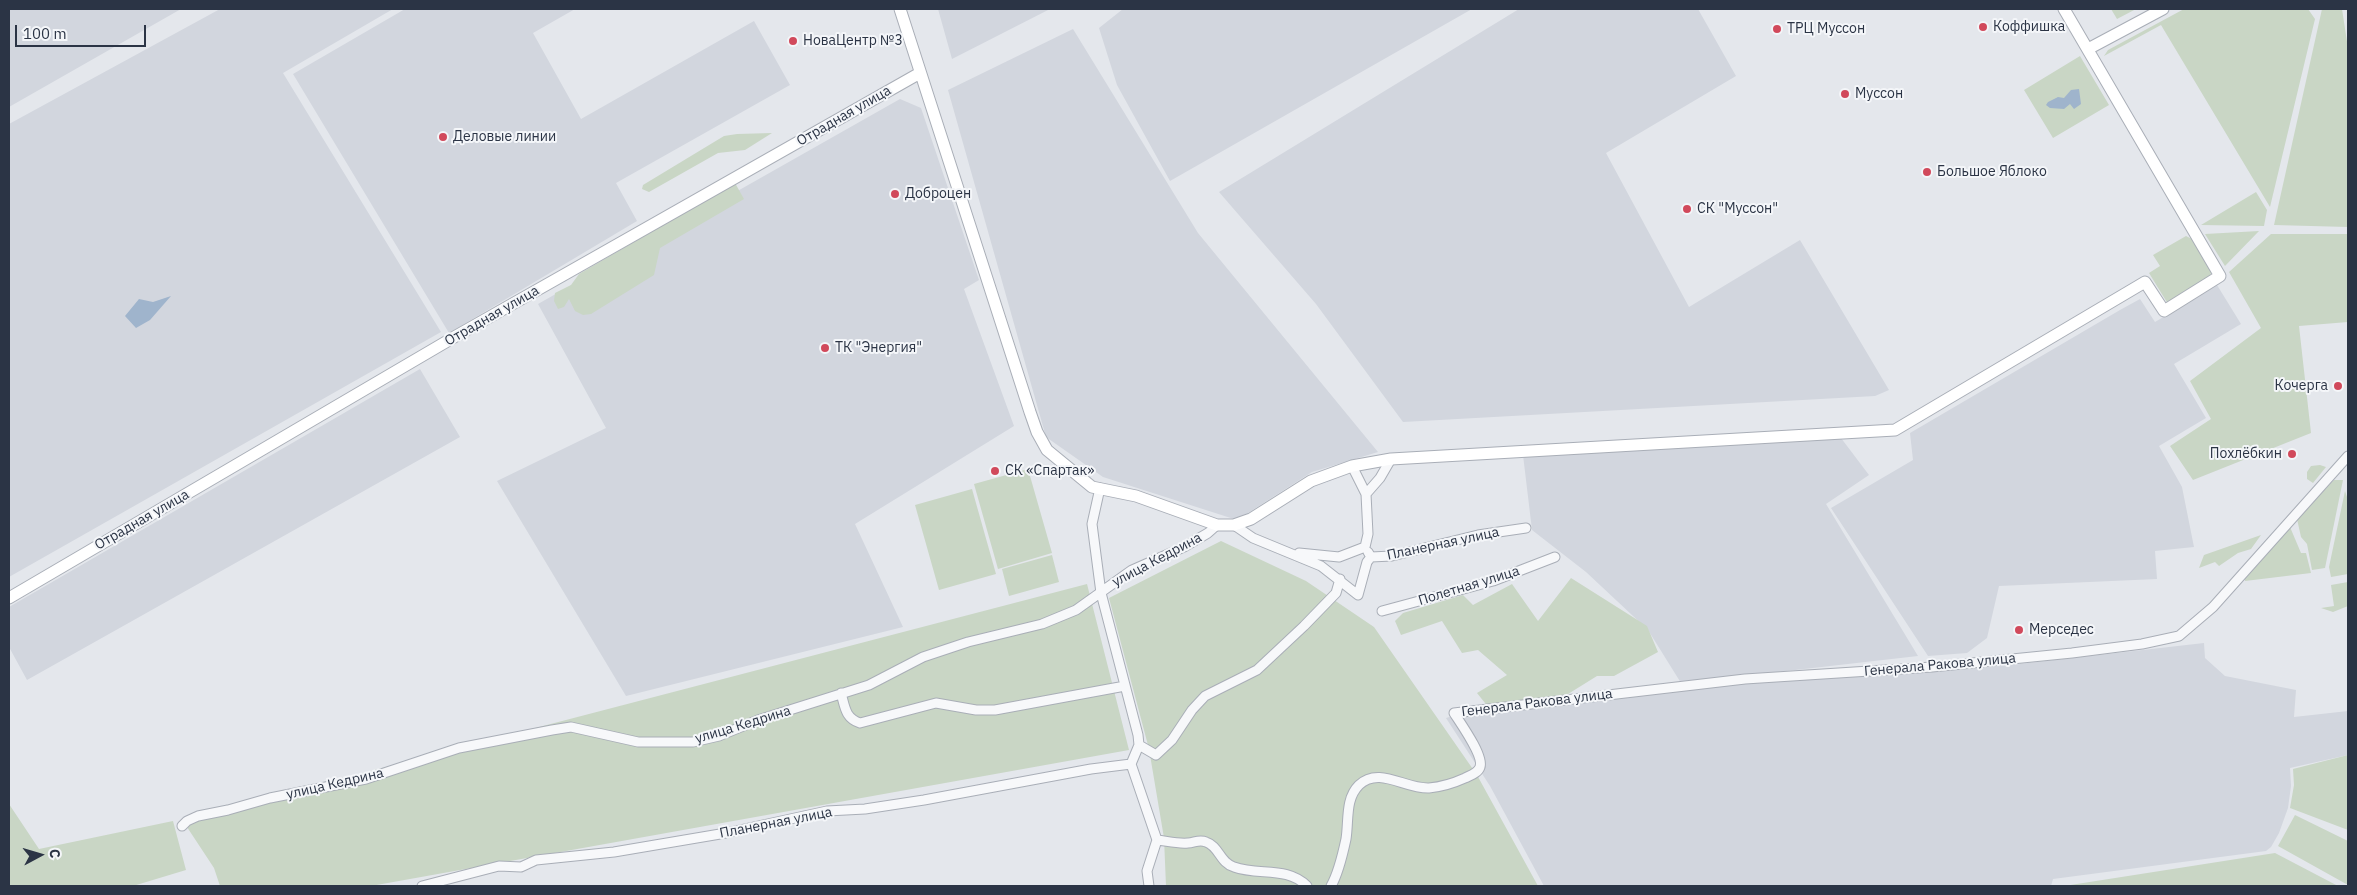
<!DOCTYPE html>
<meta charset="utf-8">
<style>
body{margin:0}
#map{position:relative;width:2357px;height:895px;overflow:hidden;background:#e4e7ec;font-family:"IBM Plex Sans",sans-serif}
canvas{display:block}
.frame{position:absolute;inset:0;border:10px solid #2b3445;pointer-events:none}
.north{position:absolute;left:15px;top:830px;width:50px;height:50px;-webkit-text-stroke:4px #f4f6f9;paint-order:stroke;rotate:84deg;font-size:14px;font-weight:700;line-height:20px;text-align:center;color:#2b3445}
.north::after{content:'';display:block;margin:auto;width:18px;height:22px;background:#2b3445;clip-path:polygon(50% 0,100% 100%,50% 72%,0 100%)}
.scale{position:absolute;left:15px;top:25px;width:131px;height:22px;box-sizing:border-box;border:2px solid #2b3445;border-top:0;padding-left:6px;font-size:15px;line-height:18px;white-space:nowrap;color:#2b3445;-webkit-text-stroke:4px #f4f6f9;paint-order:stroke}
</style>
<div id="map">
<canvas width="2357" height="895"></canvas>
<div class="frame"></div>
<div class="north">С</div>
<div class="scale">100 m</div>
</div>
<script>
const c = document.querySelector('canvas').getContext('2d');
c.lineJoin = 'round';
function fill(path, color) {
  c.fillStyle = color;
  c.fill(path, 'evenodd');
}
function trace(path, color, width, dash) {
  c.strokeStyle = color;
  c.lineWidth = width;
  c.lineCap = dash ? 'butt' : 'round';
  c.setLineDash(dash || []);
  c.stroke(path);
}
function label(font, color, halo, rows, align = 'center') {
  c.font = font + ' "IBM Plex Sans",sans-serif';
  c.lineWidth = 4;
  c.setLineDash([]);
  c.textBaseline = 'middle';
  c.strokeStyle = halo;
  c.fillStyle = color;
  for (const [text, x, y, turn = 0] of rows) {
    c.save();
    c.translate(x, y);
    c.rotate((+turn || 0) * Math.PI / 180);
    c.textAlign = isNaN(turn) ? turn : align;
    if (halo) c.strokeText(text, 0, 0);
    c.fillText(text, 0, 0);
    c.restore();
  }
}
fill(new Path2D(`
 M9,9H181L9,107Z
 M220,9H393L283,73L441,332L9,577V124Z
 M405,9H575L533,33L581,119L754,21L790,85L616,183L637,221L449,333L293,74Z
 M938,9H1050L952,59Z
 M1123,9H1472L1170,181L1117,85L1099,28Z
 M1519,9H1698L1736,76L1606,153L1689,307L1800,240L1889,390L1875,396L1403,422L1316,304L1219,192Z
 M1073,29L1198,233L1378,452L1312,472L1237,520L1103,477L1046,437L948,90Z
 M900,99L921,108L979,280L964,289L1014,426L855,524L903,627L626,696L497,481L606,428L538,304Z
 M2217,285L2241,324L2174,364L2206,418L2159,446L2182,487L2194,547L2155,551L2157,579L1999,586L1987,638L1967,653L1928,656L1831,508L1913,460L1910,433L2120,310L2140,299L2155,322Z
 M420,369L460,437L27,680L9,647V607Z
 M1841,438L1869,475L1826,504L1918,656L1681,683L1648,630L1586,572L1532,530L1523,455Z
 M2204,643L2205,658L2225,676L2296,690L2294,717L2348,711V755L2290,768L2291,786L2288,808L2279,833L2271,847L2266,851L2053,879L2051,886H1544L1490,786L1446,718L1463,713L1746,682L2002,666Z`), '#d2d6de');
fill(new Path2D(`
 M2111,9H2136L2117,19Z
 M2184,9H2308L2315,19L2270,207L2161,25L2104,56L2108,50Z
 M2322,9H2342L2348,48V227L2274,225Z
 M2080,56L2109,105L2053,138L2024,90Z
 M772,133L745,150L718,153L649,192L642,189L643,185L724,136L737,134Z
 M735,183L744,199L660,248L654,275L591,314L583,315L575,311L569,299L564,307L558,309L554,301L555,293L571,285L579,274Z
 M2256,192L2267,210L2264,226L2201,225Z
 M2259,231L2225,266L2205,234Z
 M2271,234H2348V322L2299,326L2311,433L2193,480L2170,446L2211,419L2190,381L2261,328L2229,272Z
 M2186,236L2196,241L2213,268L2209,278L2168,304L2149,273L2160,266L2153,255Z
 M2320,465L2326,467L2313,483L2307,479V472L2311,466Z
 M1028,469L1052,553L998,569L974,484Z
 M2334,480H2343L2325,568L2312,570L2307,544L2301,537L2297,519Z
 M972,489L996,574L939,590L915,505Z
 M2345,491L2348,500V574L2331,577L2329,567Z
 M2290,527L2301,553H2306L2311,573L2245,581V577Z
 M2261,535L2251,549L2238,553L2219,566L2215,562L2199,568L2204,555Z
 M1221,541L1306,581L1374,627L1477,775L1538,886H1166L1164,838L1149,749L1109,598Z
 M1052,555L1059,582L1009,596L1002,569Z
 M1571,578L1647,626L1658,652L1614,676H1597L1560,699L1489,708L1477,693L1507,675L1478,650L1462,653L1442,621L1401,635L1395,621L1403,613L1463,595L1473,605L1512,584L1538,621Z
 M2348,582V606L2333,612L2321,608L2334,606L2331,585Z
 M1087,584L1129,750L371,886H220L214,868L185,824L202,815Z
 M2348,755V830L2290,808L2294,785L2293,769Z
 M9,804L39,849L173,821L186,870L133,886H9Z
 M2295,815L2348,841V885L2278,846Z
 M2275,853L2338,886H2064Z`), '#c9d6c5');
fill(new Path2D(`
 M2079,89L2081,104L2074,109L2070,104L2064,109L2050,108L2046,105L2048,102L2058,97L2064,98L2071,90Z
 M171,296L150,320L136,328L125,316L139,299L153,302Z`), '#9fb4cc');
const street = new Path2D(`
 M1352,466L1366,494
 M1100,488L1092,524L1101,593L1138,735L1139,745L1131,764L1157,840L1147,871L1149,886
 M1234,525L1253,538L1321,566L1358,595L1367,562L1371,557
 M1368,552L1371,557L1392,556L1478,535L1526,528
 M1299,553L1339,557L1365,547L1368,534L1366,494L1380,478L1391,459
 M1382,611L1493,581L1555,557
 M841,693C845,707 845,718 860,723L936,703L976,710H995L1125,686
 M1139,745L1156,755L1172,740L1192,710L1205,696L1257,670L1304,626L1336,593L1340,579
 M182,826L187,821L198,816L228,810L270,798L366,779L459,748L552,730L571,727L638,742H693L719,736L758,720L869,685L923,657L968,642L1042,624L1076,610L1132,570L1184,547L1208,533L1217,525
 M1157,840C1167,841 1177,844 1188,843C1194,843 1199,839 1206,842C1219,846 1220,863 1234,867C1259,876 1287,866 1307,886
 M422,886L499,866L521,867L536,860L614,852L726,833L827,811L865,809L924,800L1091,769L1131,764
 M1331,886C1338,874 1343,853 1346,839C1349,820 1345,799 1359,785C1379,766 1405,789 1429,788C1440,787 1454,783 1465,778C1471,775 1478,773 1480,767C1484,756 1461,724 1454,713L1745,679L1932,667L2072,653L2142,644L2179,636L2213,607L2348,456`);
const secondary = new Path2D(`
 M900,9L1030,412L1037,432L1047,450L1092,487L1136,496L1217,525H1234L1251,519L1311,481L1352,466L1391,459L1895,430L2145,282L2164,311L2220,276L2064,9
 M2088,49L2163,9
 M9,598L456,336L920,73`);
trace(street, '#a9aeb7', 11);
trace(secondary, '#a9aeb7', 13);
trace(street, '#f7f8fa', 9);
trace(secondary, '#fff', 11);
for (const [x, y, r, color] of [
 [1983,27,5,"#d1495b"],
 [1777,29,5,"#d1495b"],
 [793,41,5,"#d1495b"],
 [1845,94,5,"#d1495b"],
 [443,137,5,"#d1495b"],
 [1927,172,5,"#d1495b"],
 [895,194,5,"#d1495b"],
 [1687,209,5,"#d1495b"],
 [825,348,5,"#d1495b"],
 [2338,386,5,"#d1495b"],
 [2292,454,5,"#d1495b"],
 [995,471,5,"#d1495b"],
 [2019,630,5,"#d1495b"]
]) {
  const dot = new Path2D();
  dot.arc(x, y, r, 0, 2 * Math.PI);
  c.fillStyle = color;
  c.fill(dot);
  trace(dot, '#f4f6f9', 2);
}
label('14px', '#2b3445', '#f4f6f9', [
 ["Коффишка",1993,27],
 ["ТРЦ Муссон",1787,29],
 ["НоваЦентр №3",803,41],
 ["Муссон",1855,94],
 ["Деловые линии",453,137],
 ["Большое Яблоко",1937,172],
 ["Доброцен",905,194],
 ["СК \"Муссон\"",1697,209],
 ["ТК \"Энергия\"",835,348],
 ["Кочерга",2328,386,"right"],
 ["Похлёбкин",2282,454,"right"],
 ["СК «Спартак»",1005,471],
 ["Мерседес",2029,630]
], 'left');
label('14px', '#2b3445', '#f4f6f9', [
 ["Отрадная улица",844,116,-30],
 ["Отрадная улица",492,316,-30],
 ["Отрадная улица",142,520,-30],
 ["Планерная улица",1443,544,-12],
 ["улица Кедрина",1157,560,-28],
 ["Полетная улица",1469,586,-17],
 ["Генерала Ракова улица",1940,665,-5],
 ["Генерала Ракова улица",1537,703,-7],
 ["улица Кедрина",743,725,-17],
 ["улица Кедрина",335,784,-13],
 ["Планерная улица",776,823,-11]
]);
</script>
